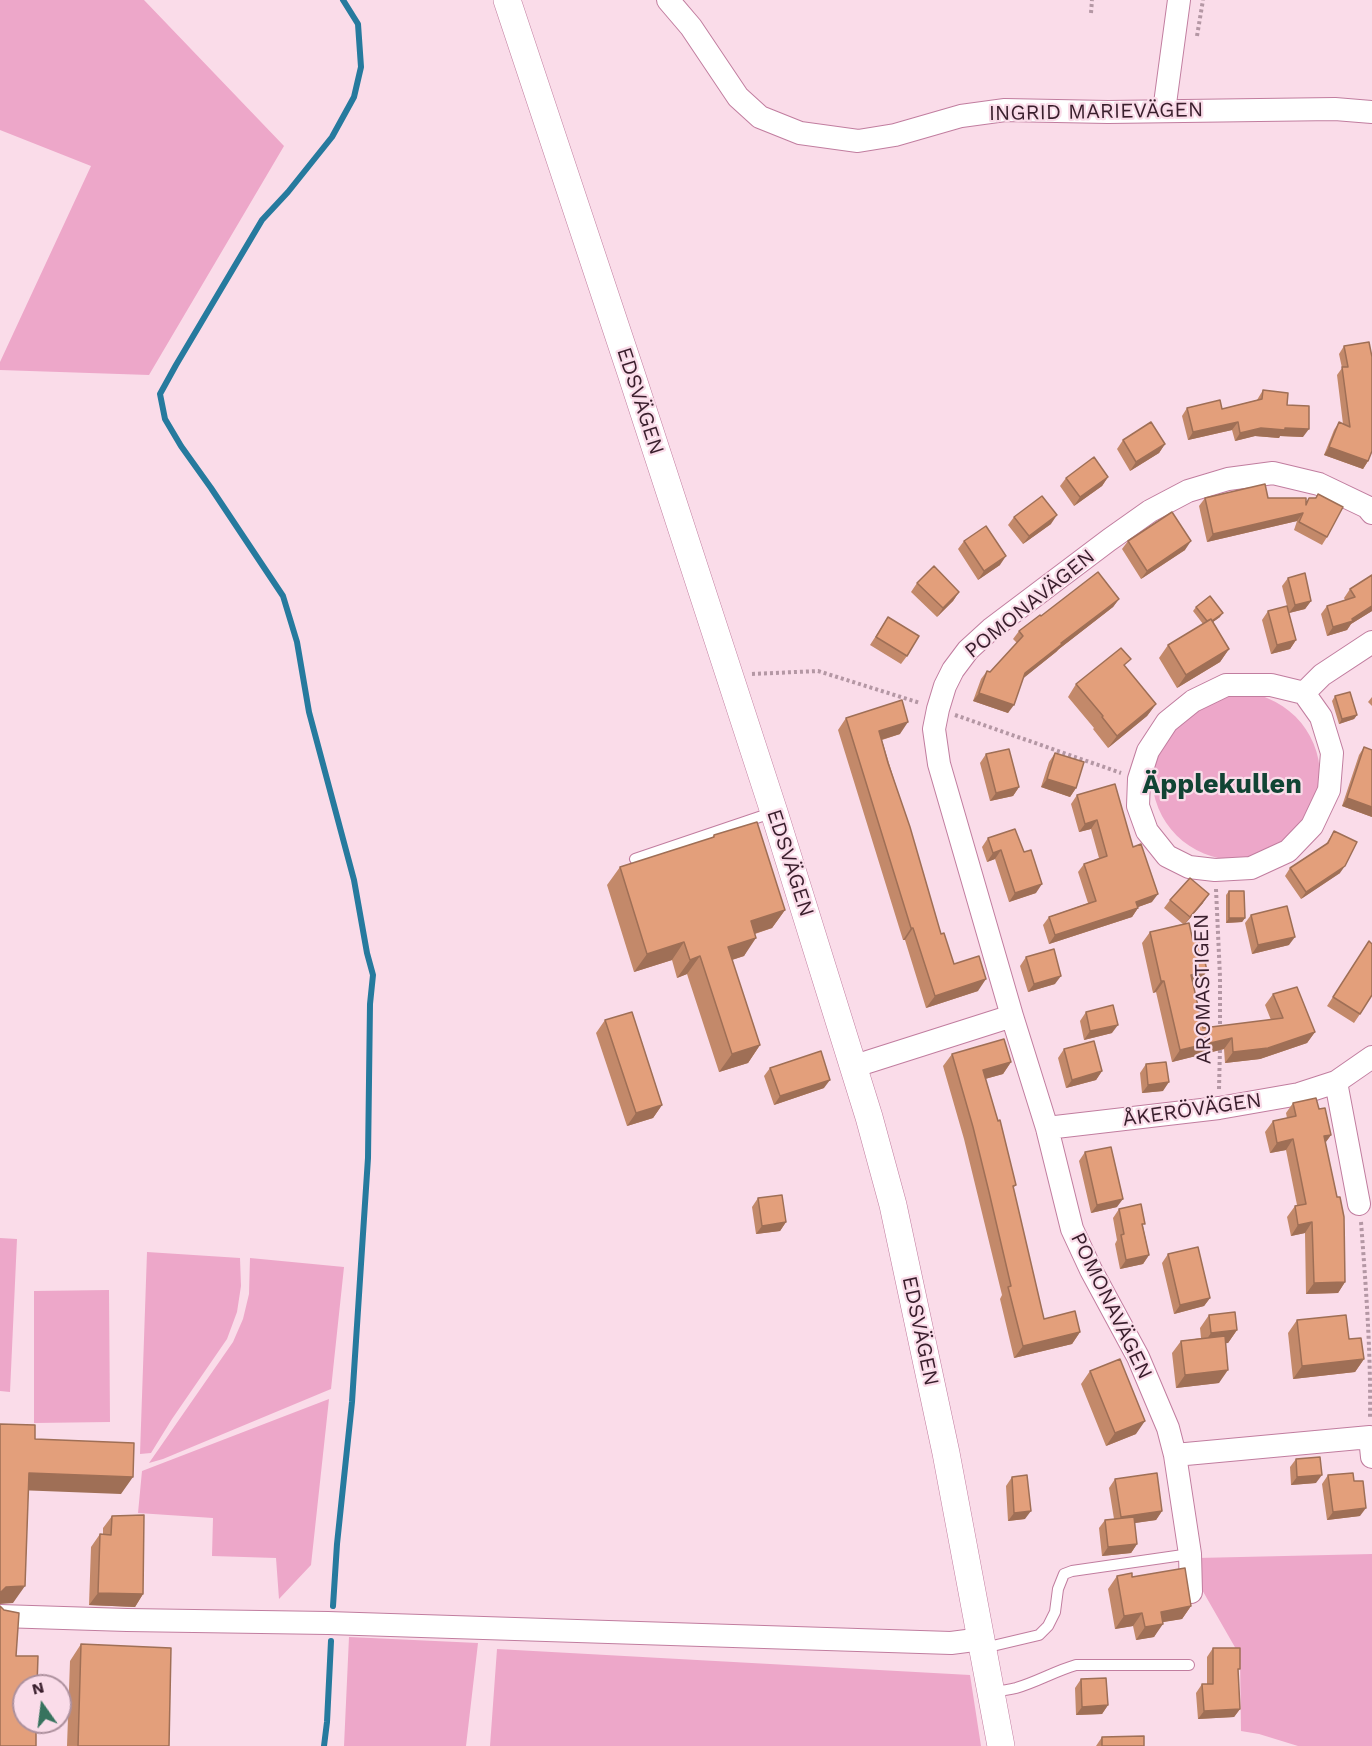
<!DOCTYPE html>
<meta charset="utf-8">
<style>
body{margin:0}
#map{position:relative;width:1372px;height:1746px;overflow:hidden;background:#fadce9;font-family:"Work Sans",sans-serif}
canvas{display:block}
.north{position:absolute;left:12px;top:1674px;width:60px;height:60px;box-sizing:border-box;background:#fadce9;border:2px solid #ad909d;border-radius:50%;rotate:346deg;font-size:16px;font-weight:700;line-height:24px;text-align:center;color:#391e2c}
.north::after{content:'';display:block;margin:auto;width:21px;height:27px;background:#37735e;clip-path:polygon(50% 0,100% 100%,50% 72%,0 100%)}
</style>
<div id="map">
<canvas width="1372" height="1746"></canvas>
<div class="north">N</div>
</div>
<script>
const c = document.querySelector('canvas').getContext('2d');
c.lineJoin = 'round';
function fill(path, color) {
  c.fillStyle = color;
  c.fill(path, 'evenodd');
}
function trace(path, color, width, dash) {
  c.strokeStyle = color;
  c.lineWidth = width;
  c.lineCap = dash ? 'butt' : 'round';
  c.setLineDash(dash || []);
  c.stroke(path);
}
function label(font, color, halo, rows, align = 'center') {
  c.font = font + ' "Work Sans",sans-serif';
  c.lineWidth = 4.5;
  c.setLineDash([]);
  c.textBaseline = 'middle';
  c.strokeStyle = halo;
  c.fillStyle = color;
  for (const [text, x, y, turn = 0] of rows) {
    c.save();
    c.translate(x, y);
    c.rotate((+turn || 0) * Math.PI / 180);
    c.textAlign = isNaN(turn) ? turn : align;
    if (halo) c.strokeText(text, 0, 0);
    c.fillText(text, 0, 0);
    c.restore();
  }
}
fill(new Path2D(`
 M0,0H144L284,146L149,375L0,370V362L91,166L0,130Z
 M1152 776a84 84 0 1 1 168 0a84 84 0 1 1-168 0Z
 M0,1238L17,1239L10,1392L0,1391Z
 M147,1252L240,1258L241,1286L237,1312L227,1339L172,1419L151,1453L140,1454Z
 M250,1258L344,1267L331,1389L163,1459L149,1463L233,1342L243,1319L249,1294Z
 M109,1290L110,1422L34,1423V1291Z
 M329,1399L311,1565L279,1599L276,1558L212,1556L213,1518L138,1513L142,1471Z
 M1372,1554V1746H1298L1259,1734L1241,1731L1240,1656L1197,1581V1558Z
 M349,1637L478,1643L466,1746H344Z
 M497,1649L970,1675L981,1746H490Z`), '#eda7c9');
trace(new Path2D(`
 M333,1606L337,1544L352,1402L361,1264L368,1158L370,1004L373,975L367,953L354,880L309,712L297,642L283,596L211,488L181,446L165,419L160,394L176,365L262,220L288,192L332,137L354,97L361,67L358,24L343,0
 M324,1746L327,1722L331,1641`), '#267a9e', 6);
const service = new Path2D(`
 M635,859L774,812
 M984,1648L1039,1635L1048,1626L1055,1612L1058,1589L1064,1574L1072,1571L1190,1554
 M992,1692C1000,1691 1008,1690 1016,1688C1037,1682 1055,1671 1076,1665H1189`);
const minor = new Path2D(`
 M668,0L691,27L738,97L760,117L800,133L858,141L895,135L961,116L1005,110L1108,112L1335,109L1372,112
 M1164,111L1179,0
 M1226,685H1271L1304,693L1321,717L1332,753L1329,790L1312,826L1288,851L1251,868L1215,870L1189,867L1167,856L1147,831L1138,806L1139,779L1148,751L1167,722L1193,701Z
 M1304,693L1322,675L1372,642
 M1012,1016L1047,1128L1072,1229L1091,1270L1138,1357L1168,1428L1175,1455L1370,1437L1372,1457
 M855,1066L1012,1016L939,764L934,729L938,709L945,686L953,670L968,650L991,629L1109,540L1150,511L1188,491L1228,479L1273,473L1319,484L1367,507L1372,513
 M1336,1082L1359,1204
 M1047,1128L1219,1108L1299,1094L1336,1082L1372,1057
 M1175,1455L1190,1554L1191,1592
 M0,1616L127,1620L328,1623L951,1643L982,1639`);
const tertiary = new Path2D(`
 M507,0L631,373L774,812L869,1117L893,1205L946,1453L1001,1746`);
trace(service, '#c17d9f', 12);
trace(minor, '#c17d9f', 24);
trace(tertiary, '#c17d9f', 28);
trace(new Path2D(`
 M1091,13L1092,0
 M1197,36L1203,0
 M752,674L818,671L920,703
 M955,715L1121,773
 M1216,889L1220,977V1029
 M1219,1089L1220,1048
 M1361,1222C1366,1288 1371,1353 1370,1418`), '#b497a4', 4, [3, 3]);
trace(service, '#fff', 10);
trace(minor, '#fff', 22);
trace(tertiary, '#fff', 27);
fill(new Path2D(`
 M1344,346L1368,461L1363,469L1324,455L1334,430L1339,422L1343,424L1337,375L1342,368L1339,354Z
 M1263,390L1287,405L1303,437L1280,436L1279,438L1255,436L1235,441L1232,430L1188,440L1182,416L1187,408L1222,409L1257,400Z
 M1123,440L1165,444L1159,453L1130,471L1117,449Z
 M1108,477L1102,486L1074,506L1060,486L1066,478Z
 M1318,494L1327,537L1322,545L1294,530L1297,521L1207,542L1199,506L1205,498H1268L1306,502L1309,498H1315Z
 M1014,517L1051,524L1023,544L1008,525Z
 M964,541L1000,565L978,580L958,549Z
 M1128,541L1185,550L1141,579L1122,549Z
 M1372,575V611L1351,624L1347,630L1327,636L1321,614L1327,606L1345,600L1344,598L1350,589Z
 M1288,578L1311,601L1305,609L1289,613L1296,640L1290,649L1271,654L1262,620L1268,611L1287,606L1282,586Z
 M917,583L959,592L953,601L937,617L911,592Z
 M1119,599L1113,607L1059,649L1056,652L1023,678L1008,713L973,701L981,679L987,671L990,672L1017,643L1013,639L1019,631L1041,616Z
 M1196,607L1220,617L1213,622L1229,649L1220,662L1177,688L1159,658L1168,645L1203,624L1193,611Z
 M888,617L907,656L901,664L870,645Z
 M1125,667L1156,704L1147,716L1108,748L1093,729L1094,728L1068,697L1076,684Z
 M1335,696L1357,715L1354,719L1339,724L1332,701Z
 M1372,697V706L1368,702Z
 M846,718L900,734L882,740L941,934L954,964L978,991L926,1008L905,940H903L838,730Z
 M1364,747L1372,817L1342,806L1359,755Z
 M1055,753L1076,788L1070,797L1041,787L1049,762Z
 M986,754L1019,787L1013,796L990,801L980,763Z
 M1077,795L1133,847L1152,902L1138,907V908L1132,917L1049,944L1043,925L1049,917L1088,903L1078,872L1084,864L1099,858L1091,829L1079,832L1071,804Z
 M1334,831L1340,873L1301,899L1285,876L1290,868L1326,844Z
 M714,835L785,910L772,928L755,934L744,956L732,960L760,1045L748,1063L719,1072L687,974L677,978L672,960L634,972L607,885L620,867L712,838Z
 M988,838L1024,852L1036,893L1009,902L995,859L987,862L982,847Z
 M1229,891L1245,918L1242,922L1226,923V895Z
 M1170,900L1203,903L1185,924L1207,971L1199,982L1193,984L1203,1028L1271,1020L1265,1005L1273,994L1315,1032L1307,1043L1260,1059L1225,1063L1224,1049L1172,1062L1156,992L1153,993L1142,943L1150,932L1183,924L1164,908Z
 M1251,915L1289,945L1252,954L1245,923Z
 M1369,941L1360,1014L1354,1023L1327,1006Z
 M1026,957L1055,984L1028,992L1020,966Z
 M1086,1012L1112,1033L1084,1040L1080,1021Z
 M605,1020L662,1105L653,1118L627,1126L596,1033Z
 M1064,1049L1102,1071L1096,1080L1066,1088L1058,1058Z
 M952,1054L1011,1062L1003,1074L985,1079L1016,1185L1013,1188L1044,1319L1080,1332L1072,1344L1014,1358L1000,1299L1002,1295L964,1139L943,1066Z
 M1146,1064L1163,1091L1142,1093L1140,1073Z
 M770,1068L824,1088L774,1105L764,1076Z
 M1293,1103L1319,1109L1331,1135L1325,1143L1345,1282L1338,1293L1306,1294L1305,1233L1291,1236L1287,1217L1295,1206L1297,1205L1286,1150L1270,1153L1265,1132L1273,1121L1287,1118L1286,1113Z
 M1085,1152L1117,1207L1091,1213L1079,1161Z
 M758,1198L786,1222L780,1231L756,1234L752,1207Z
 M1119,1209L1143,1226L1149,1255L1143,1264L1120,1269L1115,1244L1117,1240L1113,1218Z
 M1168,1254L1210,1298L1204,1306L1174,1314L1162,1263Z
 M1209,1315L1237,1330L1228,1343H1225L1219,1383L1176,1388L1172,1353L1181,1341L1201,1338L1200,1328Z
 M1297,1320L1349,1339L1364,1359L1355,1372L1293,1379L1288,1333Z
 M1090,1371L1136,1434L1106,1446L1081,1384Z
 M1296,1459L1316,1483L1291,1485L1290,1467Z
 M1328,1475L1354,1481L1360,1516L1327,1520L1322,1484Z
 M1012,1477L1025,1519L1008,1521L1006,1486Z
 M1115,1479L1162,1511L1156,1520L1134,1523L1137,1544L1131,1553L1102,1556L1099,1528L1105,1520L1114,1519L1109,1488Z
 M112,1516L143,1594L135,1607L89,1605L91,1547L100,1534L103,1535V1528Z
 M1117,1576L1132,1577L1191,1606L1182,1619L1162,1622L1154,1637L1136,1640L1133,1626L1115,1629L1108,1589Z
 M81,1644L169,1746H67L70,1661Z
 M1213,1648L1238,1672L1240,1709L1234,1717L1198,1719L1196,1693L1202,1684H1207V1657Z
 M1081,1679L1108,1705L1102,1714L1076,1715L1075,1688Z
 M1102,1737L1144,1746H1096Z`), '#c3896a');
fill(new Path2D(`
 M1238,422L1232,430L1188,440L1193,432Z
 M1261,428H1285L1309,429L1303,437L1280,436L1279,438L1255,436L1235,441L1240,433Z
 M1165,444L1159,453L1130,471L1136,462Z
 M1329,447L1368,461L1363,469L1324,455Z
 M1108,477L1102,486L1074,506L1080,497Z
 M1303,513L1297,521L1207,542L1213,534Z
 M1057,515L1051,524L1023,544L1029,536Z
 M1191,541L1185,550L1141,579L1147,571Z
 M1006,556L1000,565L978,580L984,571Z
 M959,592L953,601L937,617L943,608Z
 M1119,599L1113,607L1059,649L1056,652L1020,681L1025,673L1061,643Z
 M1311,601L1305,609L1289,613L1295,605Z
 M1372,606V611L1351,624L1347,630L1327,636L1333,627L1352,619Z
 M1223,613L1220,617L1206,627L1209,623Z
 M1296,640L1290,649L1271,654L1277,645Z
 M1229,649L1220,662L1177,688L1186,675Z
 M979,693L1014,705L1008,713L973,701Z
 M1156,704L1147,716L1108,748L1117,736Z
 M1357,715L1354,719L1339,724L1342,719Z
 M908,722L900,734L871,743L879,731Z
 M1047,779L1076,788L1070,797L1041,787Z
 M1019,787L1013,796L990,801L996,793Z
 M1347,798L1372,807V817L1342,806Z
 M1097,820L1091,829L1079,832L1085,824Z
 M1001,850L995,859L987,862L993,853Z
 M1345,866L1340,873L1301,899L1306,892Z
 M1042,884L1036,893L1009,902L1015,893Z
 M1158,894L1152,902L1130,910L1136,902Z
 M1209,894L1203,903L1184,925L1190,917Z
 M1138,908L1132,917L1049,944L1055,935Z
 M785,910L772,928L738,939L751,921Z
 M1229,918H1245L1242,922L1226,923Z
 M911,928H913L905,940H903Z
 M1295,937L1289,945L1252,954L1258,945Z
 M756,938L744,956L716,965L728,947Z
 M684,942L672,960L634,972L647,954Z
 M700,956L687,974L677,978L690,960Z
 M1207,971L1199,982L1183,986L1191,975Z
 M1061,976L1055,984L1028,992L1034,984Z
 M986,979L978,991L926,1008L935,996Z
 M1161,981H1164L1156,992L1153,993Z
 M1118,1025L1112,1033L1084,1040L1090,1031Z
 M1315,1032L1307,1043L1260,1059L1225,1063L1233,1052Z
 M1232,1038L1224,1049L1172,1062L1180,1050Z
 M760,1045L748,1063L719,1072L732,1054Z
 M1011,1062L1003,1074L974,1082L983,1070Z
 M1102,1071L1096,1080L1066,1088L1072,1080Z
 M830,1080L824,1088L774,1105L780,1096Z
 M1169,1082L1163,1091L1142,1093L1148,1085Z
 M662,1105L653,1118L627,1126L636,1113Z
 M1331,1135L1323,1146L1324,1136Z
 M1293,1139L1286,1150L1270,1153L1277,1143Z
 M1123,1199L1117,1207L1091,1213L1097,1205Z
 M786,1222L780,1231L756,1234L762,1226Z
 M1312,1222L1305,1233L1291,1236L1298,1225Z
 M1149,1255L1143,1264L1120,1269L1126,1260Z
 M1345,1282L1338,1293L1306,1294L1314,1283Z
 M1210,1298L1204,1306L1174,1314L1180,1305Z
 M1237,1330L1228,1343L1202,1346L1211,1333Z
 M1080,1332L1072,1344L1014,1358L1023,1346Z
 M1364,1359L1355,1372L1293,1379L1302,1366Z
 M1228,1370L1219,1383L1176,1388L1185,1375Z
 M1145,1421L1136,1434L1106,1446L1115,1433Z
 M29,1473L133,1477L121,1494L17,1490Z
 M1322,1475L1316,1483L1291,1485L1297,1477Z
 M1366,1508L1360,1516L1327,1520L1333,1512Z
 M1031,1511L1025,1519L1008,1521L1014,1513Z
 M1162,1511L1156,1520L1115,1526L1121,1517Z
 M1137,1544L1131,1553L1102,1556L1108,1547Z
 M25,1586L13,1603L0,1604V1593L6,1587Z
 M98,1593L143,1594L135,1607L89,1605Z
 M1191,1606L1182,1619L1152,1624L1161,1612Z
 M1142,1613L1133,1626L1115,1629L1124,1616Z
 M1163,1624L1154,1637L1136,1640L1145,1627Z
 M1108,1705L1102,1714L1076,1715L1082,1707Z
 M1240,1709L1234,1717L1198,1719L1204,1711Z`), '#9f6f56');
const building = new Path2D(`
 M1369,342L1372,357V451L1368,461L1329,447L1339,422L1350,427L1342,367H1348L1344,346Z
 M1263,390L1288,393L1287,405L1309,406V429L1285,428V430L1261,428L1240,433L1238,422L1193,432L1187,408L1220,400L1222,409L1262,399Z
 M1151,422L1165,444L1136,462L1123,440Z
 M1094,457L1108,477L1080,497L1066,478Z
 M1265,484L1268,498H1306V505L1309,498H1316L1318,494L1343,507L1327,537L1299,522L1303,513L1213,534L1205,498Z
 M1042,496L1057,515L1029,536L1014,517Z
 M1172,512L1191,541L1147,571L1128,541Z
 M986,526L1006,556L984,571L964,541Z
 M934,566L959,592L943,608L917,583Z
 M1098,572L1119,599L1061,643L1062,644L1025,673L1014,705L979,693L987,671L990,672L1023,636L1019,631L1040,615L1041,616Z
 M1305,573L1311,601L1295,605L1288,578Z
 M1372,575V606L1352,619L1353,621L1333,627L1327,606L1355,597L1350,589Z
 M1210,596L1223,613L1212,621L1211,619L1207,621L1196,607Z
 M1287,606L1296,640L1277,645L1268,611Z
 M888,617L919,636L907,656L876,637Z
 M1211,619L1229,649L1186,675L1168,645Z
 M1121,648L1131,659L1124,665L1156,704L1117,736L1102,717L1103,716L1076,684Z
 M1350,692L1357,715L1342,719L1335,696Z
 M902,700L908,722L879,731L888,763L910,827L941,934L944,933L954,964L979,956L986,979L935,996L913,928H911L846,718Z
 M1364,747L1372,750V807L1347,798Z
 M1009,749L1019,787L996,793L986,754Z
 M1055,753L1084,762L1076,788L1047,779Z
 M1115,784L1133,847L1141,844L1158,894L1136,902L1138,908L1055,935L1049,917L1096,901L1084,864L1107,856L1097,820L1085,824L1077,795Z
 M757,822L785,910L751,921L756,938L728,947L760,1045L732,1054L700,956L690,960L684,942L647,954L620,867L714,837V835Z
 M1015,829L1024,852L1031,850L1042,884L1015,893L1001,850L993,853L988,838Z
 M1334,831L1357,842L1345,866L1306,892L1290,868L1328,843Z
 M1190,878L1209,894L1190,917L1170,900Z
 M1229,891H1244L1245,918H1229Z
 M1287,906L1295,937L1258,945L1251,915Z
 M1189,923L1193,941L1200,939L1207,971L1191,975L1203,1028L1283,1018L1273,994L1297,987L1315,1032L1268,1048L1233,1052L1232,1038L1180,1050L1164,981H1161L1150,932Z
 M1369,941L1372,944V995L1360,1014L1333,997Z
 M1054,949L1061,976L1034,984L1026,957Z
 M1113,1005L1118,1025L1090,1031L1086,1012Z
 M632,1012L662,1105L636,1113L605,1020Z
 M1004,1039L1011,1062L983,1070L998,1121L1000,1120L1016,1185L1013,1186L1044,1319L1075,1311L1080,1332L1023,1346L1008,1287L1011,1286L989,1192L973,1127L952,1054Z
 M1094,1041L1102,1071L1072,1080L1064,1049Z
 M821,1051L830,1080L780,1096L770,1068Z
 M1166,1062L1169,1082L1148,1085L1146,1064Z
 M1316,1098L1319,1109L1325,1108L1331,1135L1324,1136L1337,1197H1340L1344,1217L1345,1282L1314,1283L1312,1222L1298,1225L1295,1206L1306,1204L1293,1139L1277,1143L1273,1121L1296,1116L1293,1103Z
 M1111,1147L1123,1199L1097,1205L1085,1152Z
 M782,1195L786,1222L762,1226L758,1198Z
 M1141,1204L1145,1224H1142L1149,1255L1126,1260L1121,1235L1124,1234L1119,1209Z
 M1198,1247L1210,1298L1180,1305L1168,1254Z
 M1235,1312L1237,1330L1211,1333L1209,1315Z
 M1346,1315L1349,1339L1361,1338L1364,1359L1302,1366L1297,1320Z
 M1225,1336L1228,1370L1185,1375L1181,1341Z
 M1120,1359L1145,1421L1115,1433L1090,1371Z
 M0,1424L35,1425V1439L134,1443L133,1477L29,1473L25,1586L6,1587L0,1593Z
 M1320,1457L1322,1475L1297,1477L1296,1459Z
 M1157,1473L1162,1511L1121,1517L1115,1479Z
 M1353,1473L1354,1481H1363L1366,1508L1333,1512L1328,1475Z
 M1027,1475L1031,1511L1014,1513L1012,1477Z
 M144,1515L143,1594L98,1593L100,1534L111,1535L112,1516Z
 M1134,1517L1137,1544L1108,1547L1105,1520Z
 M1185,1568L1191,1606L1161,1612L1163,1624L1145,1627L1142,1613L1124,1616L1117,1576L1132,1573V1577Z
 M0,1606L4,1610L19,1613L16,1656H38L37,1686H24V1722H36V1746H0Z
 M81,1644L171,1648L169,1746H78Z
 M1213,1648H1240V1669H1238L1240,1709L1204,1711L1202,1684H1213Z
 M1106,1678L1108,1705L1082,1707L1081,1679Z
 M1144,1736V1746H1102V1737Z`);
fill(building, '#e39f7b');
trace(building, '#9f6f56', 1.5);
label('21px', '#391e2c', '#fadce9', [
 ["INGRID MARIEVÄGEN",1096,112,-1],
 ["EDSVÄGEN",640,401,72],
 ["POMONAVÄGEN",1030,604,-39],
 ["EDSVÄGEN",790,863,72],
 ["AROMASTIGEN",1203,989,-91],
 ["ÅKERÖVÄGEN",1192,1110,-8],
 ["POMONAVÄGEN",1111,1306,64],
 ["EDSVÄGEN",920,1331,78]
]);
label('bold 27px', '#114434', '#fadce9', [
 ["Äpplekullen",1222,785]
]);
</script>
